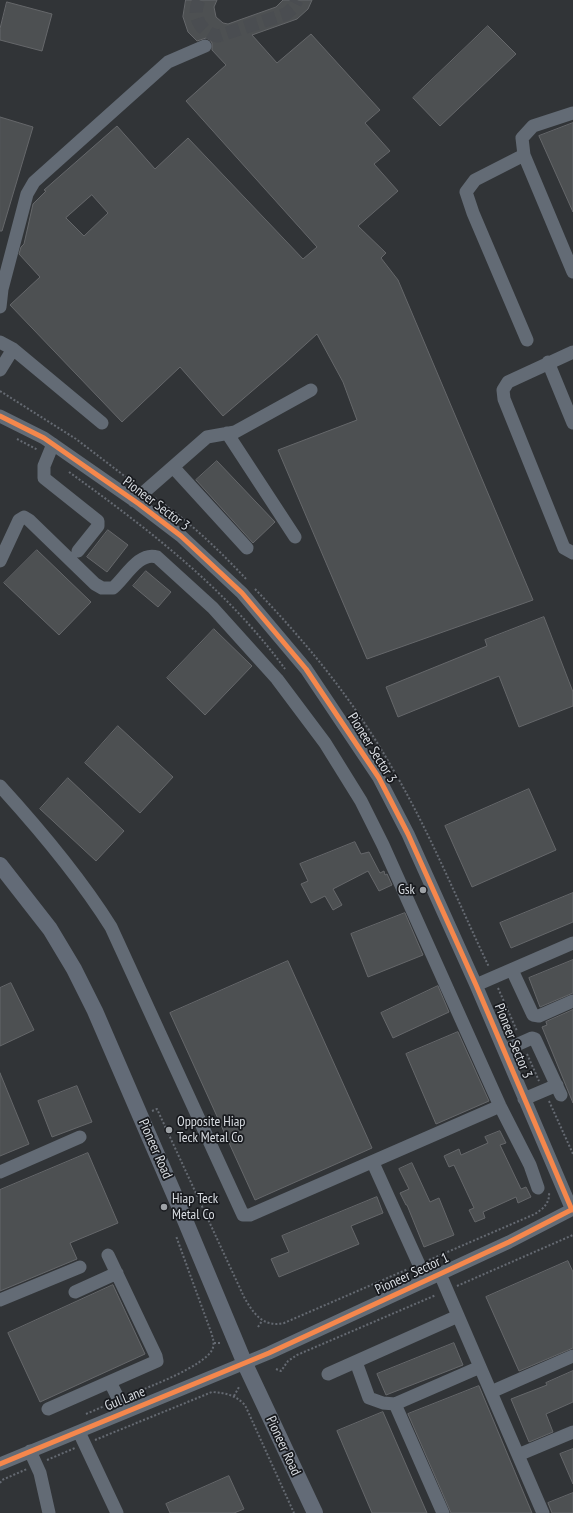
<!DOCTYPE html>
<style>
body{margin:0}
canvas{display:block;background:#313437}
</style>
<canvas width="573" height="1513"></canvas>
<script>
const c = document.querySelector('canvas').getContext('2d');
c.lineJoin = 'round';
function fill(path, color) {
  c.fillStyle = color;
  c.fill(path, 'evenodd');
}
function trace(path, color, width, dash) {
  c.strokeStyle = color;
  c.lineWidth = width;
  c.lineCap = dash ? 'butt' : 'round';
  c.setLineDash(dash || []);
  c.stroke(path);
}
function label(font, color, halo, rows, align = 'center') {
  c.font = font + ' "PT Sans Narrow",sans-serif';
  c.lineWidth = 3.5;
  c.setLineDash([]);
  c.textBaseline = 'middle';
  c.strokeStyle = halo;
  c.fillStyle = color;
  for (const [text, x, y, turn = 0] of rows) {
    c.save();
    c.translate(x, y);
    c.rotate((+turn || 0) * Math.PI / 180);
    c.textAlign = isNaN(turn) ? turn : align;
    if (halo) c.strokeText(text, 0, 0);
    c.fillText(text, 0, 0);
    c.restore();
  }
}
const building = new Path2D(`
 M186,0H217L214,7L216,17L223,23L228,24L276,7L283,0H312L308,9L297,19L252,35L277,63L311,34L380,110L365,123L390,151L374,164L398,191L358,226L386,253L381,258L398,280L533,600L367,659L278,450L357,420L343,382L317,334L286,362L223,416L180,367L122,422L10,305L40,277L19,254L21,247L24,244L33,204L46,191L44,190L117,126L155,169L188,138L303,259L317,247L186,101L226,65L212,50V43L210,40L206,38L197,41L188,32L183,17ZM92,195L108,213L84,236L66,218Z
 M7,2L52,14L42,51L0,40V29Z
 M488,26L516,54L440,126L413,98Z
 M0,117L33,127L2,231H0Z
 M573,123V212L539,136Z
 M217,461L275,522L253,543L196,480Z
 M108,530L128,545L107,572L87,557Z
 M37,550L91,602L59,635L4,583Z
 M146,571L171,592L158,607L133,586Z
 M544,617L573,692V706L519,727L499,676L398,717L386,687L487,646L485,640Z
 M214,629L252,666L205,715L167,678Z
 M118,726L173,777L140,813L85,763Z
 M68,778L124,831L96,861L40,809Z
 M529,789L556,850L472,887L445,826Z
 M355,842L361,854L369,852L380,873L384,871L385,875L387,874L392,885L379,891L368,871L333,889L342,905L333,910L325,896L311,903L301,884L308,881L300,864Z
 M573,893V922L511,948L500,923Z
 M405,913L423,955L368,977L351,934Z
 M573,960V993L540,1007L529,978Z
 M288,961L372,1148L255,1200L170,1013Z
 M11,983L34,1030L0,1046V988Z
 M438,986L449,1012L393,1038L381,1013Z
 M573,1010V1103L542,1027L547,1025L546,1022Z
 M458,1032L489,1101L436,1124L406,1054Z
 M0,1073L29,1144L0,1156Z
 M77,1086L92,1122L52,1137L38,1101Z
 M500,1131L506,1143L500,1145L521,1189L526,1187L531,1197L518,1203L516,1197L483,1212L485,1218L475,1222L469,1210L474,1208L454,1165L449,1167L444,1156L459,1149L461,1155L488,1143L485,1137Z
 M88,1153L118,1223L70,1243L77,1259L0,1291V1190Z
 M412,1163L430,1202L439,1198L454,1235L424,1247L407,1205H406L400,1193L409,1189L399,1169Z
 M377,1197L383,1213L351,1226L359,1244L279,1277L271,1259L289,1252L282,1236Z
 M568,1261L573,1272V1348L519,1371L486,1297Z
 M113,1285L145,1354L40,1402L8,1333Z
 M454,1343L463,1365L386,1395L377,1374Z
 M573,1371V1402L546,1414L553,1432L529,1442L511,1399L547,1385L546,1383Z
 M479,1386L532,1513H451L408,1414Z
 M383,1412L427,1513H372L337,1431Z
 M573,1449V1484L560,1454Z
 M229,1476L244,1509L234,1513H170L166,1504Z
 M573,1493V1513H552L548,1503Z`);
fill(building, '#4d5052');
trace(building, '#65676a', 1);
trace(new Path2D(`
 M199,0C191,16 201,33 218,36L286,14L293,8L297,0`), '#4a4d51', 13, [13, 6]);
trace(new Path2D(`
 M0,391L76,439L135,484
 M17,439L38,450
 M69,472C148,529 227,589 285,669
 M155,498C189,521 219,550 247,580
 M255,589C307,643 354,701 391,766C429,830 457,900 489,967
 M498,988L517,1031
 M527,1054L539,1081
 M549,1101L573,1154
 M152,1111L157,1109L244,1297C253,1313 263,1328 284,1323L408,1269
 M429,1260L535,1214C543,1209 550,1203 549,1192
 M457,1286L573,1235
 M258,1327L262,1321
 M214,1343H220
 M276,1369L281,1371L288,1361L297,1355L436,1295
 M130,1395C148,1387 203,1367 212,1350C215,1344 213,1338 211,1332L176,1236
 M234,1396L239,1387
 M86,1414L109,1404
 M95,1440L212,1392C226,1393 235,1395 245,1405L294,1513
 M47,1460L75,1448
 M0,1483L2,1480L27,1469`), '#656a72', 2, [2, 2]);
trace(new Path2D(`
 M573,113L533,126L522,138L524,155L573,272
 M524,155L475,180L466,192L473,213L527,340
 M0,307L2,289L27,194L34,182L168,62L205,46
 M0,342L13,349L102,423
 M573,352L508,382L503,390L504,399L564,548L573,553
 M548,362L573,423
 M0,370L13,349
 M0,416L44,438L139,504L181,536L242,593L306,669L379,778L408,834L476,985L572,1210
 M227,433L295,537
 M53,444L44,466V478L98,521V526L78,551
 M173,467L247,548
 M134,501L207,437L235,432L311,390
 M0,561L19,520L24,517L29,520L95,584L102,588H113C125,578 139,551 157,557L213,608L277,679L325,743L361,801L383,845L500,1106L530,1165L538,1188
 M0,786C41,831 79,876 111,927L243,1215H250L500,1106
 M512,970L533,1015L539,1016L573,1001
 M476,985L573,943
 M505,1050L532,1038L535,1039L561,1095
 M524,1099L557,1085
 M373,1163L426,1280
 M0,1172L80,1137
 M440,1274L543,1513
 M75,1292L117,1273
 M0,1300L80,1267
 M356,1362L369,1398L383,1403L395,1404L480,1367
 M328,1374L458,1316
 M110,1382L125,1412
 M491,1392L573,1356
 M395,1404L443,1513
 M48,1409L157,1361L156,1356L108,1255
 M79,1432L117,1513
 M30,1451L40,1473L49,1513
 M518,1455L573,1432
 M0,1464L269,1353L509,1242L573,1209`), '#636b75', 13);
trace(new Path2D(`
 M0,865L50,929L74,969L95,1011L177,1201L245,1364L315,1513`), '#636b77', 16);
trace(new Path2D(`
 M0,416L44,438L139,504L181,536L242,593L306,669L379,778L408,834L476,985L572,1210
 M0,1464L269,1353L509,1242L573,1209`), '#f5874c', 5);
for (const [x, y, r, color] of [
 [423,890,4,"#9ea2a6"],
 [169,1130,4,"#9ea2a6"],
 [164,1207,4,"#9ea2a6"]
]) {
  const dot = new Path2D();
  dot.arc(x, y, r, 0, 2 * Math.PI);
  c.fillStyle = color;
  c.fill(dot);
  trace(dot, '#181a1e', 1.5);
}
label('14px', '#d9dde2', '#181a1e', [
 ["Pioneer Sector 3",156,504,37],
 ["Pioneer Sector 3",372,748,58],
 ["Pioneer Sector 3",513,1041,68],
 ["Pioneer Road",155,1149,66],
 ["Pioneer Sector 1",412,1274,-25],
 ["Gul Lane",125,1399,-22],
 ["Pioneer Road",283,1446,65]
]);
label('14px', '#d9dde2', '#181a1e', [
 ["Gsk",415,890,"right"],
 ["Opposite Hiap",177,1122],
 ["Teck Metal Co",177,1138],
 ["Hiap Teck",172,1199],
 ["Metal Co",172,1215]
], 'left');
</script>
